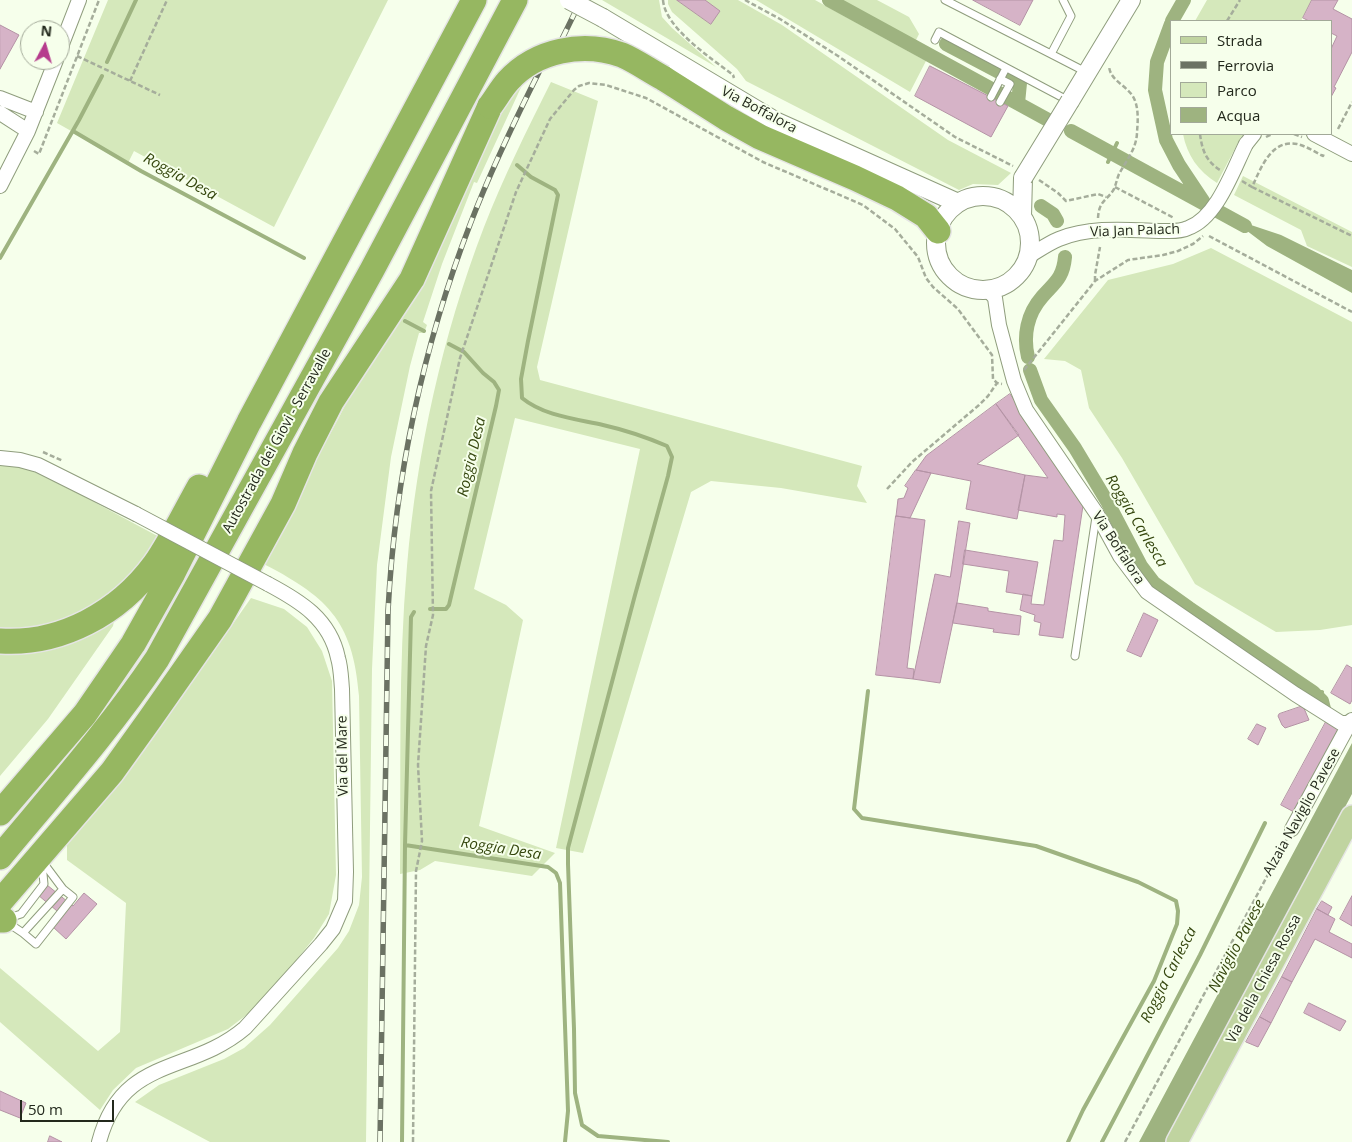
<!DOCTYPE html>
<style>
body{margin:0}
#map{position:relative;width:1352px;height:1142px;overflow:hidden;background:#f6ffeb;font-family:"Open Sans",sans-serif}
canvas{display:block}
.legend{position:absolute;left:1170px;top:20px;width:162px;height:115px;box-sizing:border-box;background:#f6ffeb;border:1px solid #a2a998;margin:0;padding:6px 9px;list-style:none;font-size:15px;color:#23291c}
.legend li{display:flex;align-items:center;gap:10px;height:25px}
.legend b{width:25px;border:1px solid #a2a998}
.north{position:absolute;left:20px;top:20px;width:50px;height:50px;box-sizing:border-box;background:#f6ffeb;border:1px solid #a2a998;border-radius:50%;rotate:6deg;font-size:14px;font-weight:700;line-height:20px;text-align:center;color:#23291c}
.north::after{content:'';display:block;margin:auto;width:18px;height:22px;background:#b63b8d;clip-path:polygon(50% 0,100% 100%,50% 72%,0 100%)}
.scale{position:absolute;left:20px;top:1100px;width:94px;height:22px;box-sizing:border-box;border:2px solid #23291c;border-top:0;padding-left:6px;font-size:15px;line-height:18px;white-space:nowrap;color:#23291c;-webkit-text-stroke:4px #f6ffeb;paint-order:stroke}
</style>
<div id="map">
<canvas width="1352" height="1142"></canvas>
<ul class="legend">
<li><b style="height:6px;background:#c0d4a0"></b>Strada</li>
<li><b style="height:6px;background:#6b7263"></b>Ferrovia</li>
<li><b style="height:14px;background:#d5e8bb"></b>Parco</li>
<li><b style="height:14px;background:#9eb380"></b>Acqua</li>
</ul>
<div class="north">N</div>
<div class="scale">50 m</div>
</div>
<script>
const c = document.querySelector('canvas').getContext('2d');
c.lineJoin = 'round';
function fill(path, color) {
  c.fillStyle = color;
  c.fill(path, 'evenodd');
}
function trace(path, color, width, dash) {
  c.strokeStyle = color;
  c.lineWidth = width;
  c.lineCap = dash ? 'butt' : 'round';
  c.setLineDash(dash || []);
  c.stroke(path);
}
function label(font, color, halo, rows, align = 'center') {
  c.font = font + ' "Open Sans",sans-serif';
  c.lineWidth = 4;
  c.setLineDash([]);
  c.textBaseline = 'middle';
  c.strokeStyle = halo;
  c.fillStyle = color;
  for (const [text, x, y, turn = 0] of rows) {
    c.save();
    c.translate(x, y);
    c.rotate((+turn || 0) * Math.PI / 180);
    c.textAlign = isNaN(turn) ? turn : align;
    if (halo) c.strokeText(text, 0, 0);
    c.fillText(text, 0, 0);
    c.restore();
  }
}
fill(new Path2D(`
 M108,0H388L274,227L134,151L128,163L57,123Z
 M602,0H659L662,17L672,28L716,67Z
 M668,0H738L782,25L948,140L1011,173L998,185L973,184L959,190L746,81L737,69L672,12L668,4Z
 M756,0H815L926,61L910,92Z
 M837,0H877L909,17L919,34L915,42Z
 M1207,0H1312L1301,21H1195Z
 M551,82L598,101L537,367L540,380L862,466L857,486L867,503L781,488L711,481L691,492L583,853L556,848L640,449L515,418L474,589L506,605L523,620L479,826L555,853L532,876L435,861L420,870L400,874C401,771 398,668 407,566C417,451 442,336 484,227C503,178 527,130 551,82Z
 M523,83L477,183L474,182L442,264L423,322L427,325L424,333H419L410,366L391,457L377,565L372,669L366,1142H210L135,1102L159,1085L224,1059L244,1048L270,1025L338,948L349,931L359,905L362,877L359,696C353,619 326,596 260,562L337,421L499,107Z
 M1183,134H1245L1241,137L1217,183C1198,171 1187,155 1183,134Z
 M1243,176L1352,232V267L1307,246L1301,230L1234,195Z
 M1211,248L1352,322V625L1320,630L1276,632L1195,584L1122,458L1089,408L1081,370L1065,361L1044,359L1108,280L1173,264Z
 M0,465L26,468L81,495L163,539L140,569L86,616L0,634Z
 M251,598L284,609L307,627L322,651L332,681L336,875L329,914L314,938L262,1003L228,1029L136,1068L113,1090L100,1110L0,1022V968L98,1051L120,1032L126,903L67,860V843L76,824L109,785L151,741Z
 M114,621L113,626L48,719L0,776V651Z`), '#d5e8bb');
fill(new Path2D(`
 M1230,218L1281,235L1352,270V293L1267,246Z
 M1352,743V794L1166,1142H1139Z`), '#9eb380');
trace(new Path2D(`
 M107,62L136,0
 M73,131L141,171L304,258
 M1108,162L1117,143
 M517,165L531,177L555,190L558,195L528,341L521,379L522,398C544,416 576,419 603,425C625,430 646,437 667,446L672,457L668,476L635,595L568,848V864L574,1029L575,1093L582,1125L598,1136L668,1142
 M0,258L79,120L102,76
 M405,321L424,331
 M430,609H446L449,605L496,406L499,390L494,382L483,373L464,352L449,344
 M868,691L854,809L862,818L1036,846L1138,882L1176,901L1178,911L1177,924L1154,981L1083,1110L1068,1142
 M1319,697L1322,692
 M405,845L548,867L556,873L560,883L568,1111L565,1142
 M402,1142L405,845L411,617L414,612
 M1102,1142L1200,955L1265,823`), '#9eb380', 4);
trace(new Path2D(`
 M829,0L1050,121
 M1172,21L1184,0
 M1171,24L1157,62L1155,90L1166,140L1179,165L1203,201
 M946,44L1020,83L1018,103
 M1071,131L1245,226
 M1041,206L1053,214L1057,221
 M1028,357C1023,336 1027,314 1042,297C1054,283 1063,279 1065,257
 M1030,370L1041,400L1075,448L1108,503L1141,566L1154,583L1189,608L1313,692L1322,701L1324,709`), '#9eb380', 14);
const building = new Path2D(`
 M677,0H705L720,11L711,24Z
 M973,0H1033L1020,25Z
 M1312,0H1338L1333,9L1352,19V52L1334,87L1336,88L1331,97V49L1337,36L1331,33V21H1309L1303,18Z
 M0,25L19,35L0,69Z
 M930,66L1008,106L991,137L915,96Z
 M1010,394L1084,499L1063,638L1039,635L1041,623L1034,621L1035,615L1020,610L1023,594L1032,596L1031,604L1044,605L1054,540L1063,541L1065,515L1057,514V517L1018,510L1025,475L1048,478L996,404Z
 M996,404L1019,435L977,464L1025,475L1017,519L966,509L971,481L916,470L926,456Z
 M916,470L931,473L910,518L896,516L898,499L904,498L908,488L905,486Z
 M896,516L925,520L907,668L914,669L913,679L876,675Z
 M959,521L970,523L957,603L940,683L913,679L935,574L950,577Z
 M965,550L1038,562L1032,596L1006,592L1009,571L963,564Z
 M957,603L988,608V611L1021,616L1019,635L993,632L994,629L953,623Z
 M1144,613L1158,620L1141,657L1127,651Z
 M1347,665L1352,668V700L1350,704L1331,693Z
 M1303,706L1309,720L1285,728L1282,725L1278,716L1279,714Z
 M1327,720L1340,726L1294,812L1281,805Z
 M1257,724L1266,728L1258,745L1248,739Z
 M47,885L73,906L84,893L97,904L66,939L53,927L63,916L38,895Z
 M1352,896V926L1340,919Z
 M1322,901L1332,907L1328,915L1317,909Z
 M1317,909L1335,919L1329,932L1352,944V958L1315,939L1292,982L1282,977Z
 M1282,977L1292,982L1271,1023L1260,1017Z
 M1309,1003L1346,1021L1340,1031L1304,1013Z
 M1260,1017L1271,1023L1258,1047L1246,1042Z
 M0,1091L26,1103L20,1118L0,1110Z
 M50,1136L62,1142H48Z`);
fill(building, '#d6b3c7');
trace(building, '#b493a5', 1);
const service = new Path2D(`
 M945,0L1051,54
 M1063,0L1071,16L1051,54L1086,72
 M935,40L939,32L1069,101
 M991,97L1006,68
 M1000,102L1010,84L1000,79
 M1075,656L1096,517
 M6,919L21,914L44,884L43,874
 M8,923L23,933L63,889L45,865
 M23,933L36,944L73,897L63,889`);
const minor = new Path2D(`
 M60,49L79,0
 M0,98L36,112
 M0,113L28,131
 M1314,134L1352,154
 M1246,144L1254,134
 M0,186L28,131L56,60
 M1029,256C1039,250 1049,243 1059,239C1091,226 1128,230 1162,231
 M988,290L995,298L999,325L1014,381L1026,410L1097,514L1120,556L1147,592L1295,694L1341,723H1348
 M0,458L20,460L38,465L136,514
 M1292,829L1347,728L1348,723L1352,720
 M99,1142C122,1055 190,1075 245,1028L321,944L333,929L345,901L346,872L342,689C341,678 341,668 338,658C330,619 300,601 268,584`);
const tertiary = new Path2D(`
 M603,18L777,122L958,203
 M1070,101L1131,0
 M936 243a47 47 0 1 1 94 0a47 47 0 1 1-94 0Z
 M1022,216L1023,178`);
const primary = new Path2D(`
 M1177,1142L1352,816`);
const motorway = new Path2D(`
 M663,78L726,118L760,137L855,178L897,198L926,216L938,231
 M0,641C61,645 119,613 155,564C171,541 185,512 199,487
 M0,813L85,714L133,644L173,573L249,422L474,0
 M0,857C54,792 110,729 157,659L372,270L515,0
 M0,902L112,772L150,719L220,619L283,504L305,453L331,402L412,279L490,106
 M0,920H4`);
trace(service, '#8f9d7d', 9);
trace(minor, '#8f9d7d', 16);
trace(tertiary, '#8f9d7d', 20);
trace(primary, '#e5e5e4', 24);
trace(motorway, '#e5e5e4', 28);
trace(new Path2D(`
 M663,0C665,28 711,58 733,75L734,78
 M745,0L780,19L838,56L955,137L1013,166
 M1227,21L1240,0
 M77,56L160,95
 M130,81L167,0
 M1338,129L1352,102
 M1200,134C1202,150 1206,161 1220,170
 M1294,134L1302,137
 M1266,137L1272,134
 M34,151L39,154L99,0
 M1039,180L1058,193L1066,201L1098,194L1106,197
 M1242,181L1252,187C1261,168 1271,139 1297,144C1306,146 1315,152 1323,156L1324,153
 M1115,187L1174,218
 M1252,187L1352,236
 M1098,218C1099,200 1107,201 1114,189C1116,184 1117,179 1119,174C1126,161 1137,148 1137,132C1138,120 1139,105 1132,95C1124,84 1110,80 1109,66
 M1209,236L1352,312
 M1095,281V275L1100,247
 M1024,370L1095,281L1128,260L1163,255L1178,251L1193,244L1203,236
 M43,452L63,461
 M887,489L912,462L979,405L988,396L997,383
 M413,1142L416,871L422,841L418,765L426,646L433,615L431,491L460,358L516,192L550,119L574,90L579,86L589,83L606,85L646,98L763,162L863,205L895,229L918,257L926,278L933,287L958,309L992,355L993,379L997,383L1002,384
 M1125,1142L1287,839`), '#a5ad9b', 2.5, [5, 2.5]);
trace(service, '#fff', 7);
trace(minor, '#fff', 14);
trace(tertiary, '#fff', 18);
trace(primary, '#c0d4a0', 21);
trace(motorway, '#96b761', 25);
const rail = new Path2D(`
 M562,39L581,0
 M380,1142L388,611C395,478 423,346 471,222C491,170 515,120 540,70`);
trace(rail, '#6b7263', 5.5);
trace(rail, '#f6ffeb', 4, [11]);
const minorBridge = new Path2D(`
 M1162,231C1171,231 1180,232 1188,228C1217,218 1233,170 1246,144
 M136,514L268,584`);
const tertiaryBridge = new Path2D(`
 M569,0L603,18
 M1023,178L1070,101`);
const motorwayBridge = new Path2D(`
 M490,106C496,98 501,89 508,81C536,50 583,41 622,55C636,61 650,71 663,78`);
trace(minorBridge, '#8f9d7d', 16, []);
trace(tertiaryBridge, '#8f9d7d', 20, []);
trace(motorwayBridge, '#e5e5e4', 28, []);
trace(minorBridge, '#fff', 14);
trace(tertiaryBridge, '#fff', 18);
trace(motorwayBridge, '#96b761', 25);
label('14px', '#23291c', '#f6ffeb', [
 ["Via Boffalora",759,110,28],
 ["Via Jan Palach",1135,231,-2],
 ["Autostrada dei Giovi - Serravalle",277,441,-61],
 ["Via Boffalora",1118,548,57],
 ["Via del Mare",343,756,-91],
 ["Alzaia Naviglio Pavese",1302,812,-61],
 ["Via della Chiesa Rossa",1264,979,-62]
]);
label('italic 15px', '#34460d', '#f6ffeb', [
 ["Roggia Desa",180,177,29],
 ["Roggia Desa",472,457,-77],
 ["Roggia Carlesca",1136,521,59],
 ["Roggia Desa",501,849,9],
 ["Naviglio Pavese",1237,946,-62],
 ["Roggia Carlesca",1169,975,-63]
]);
</script>
